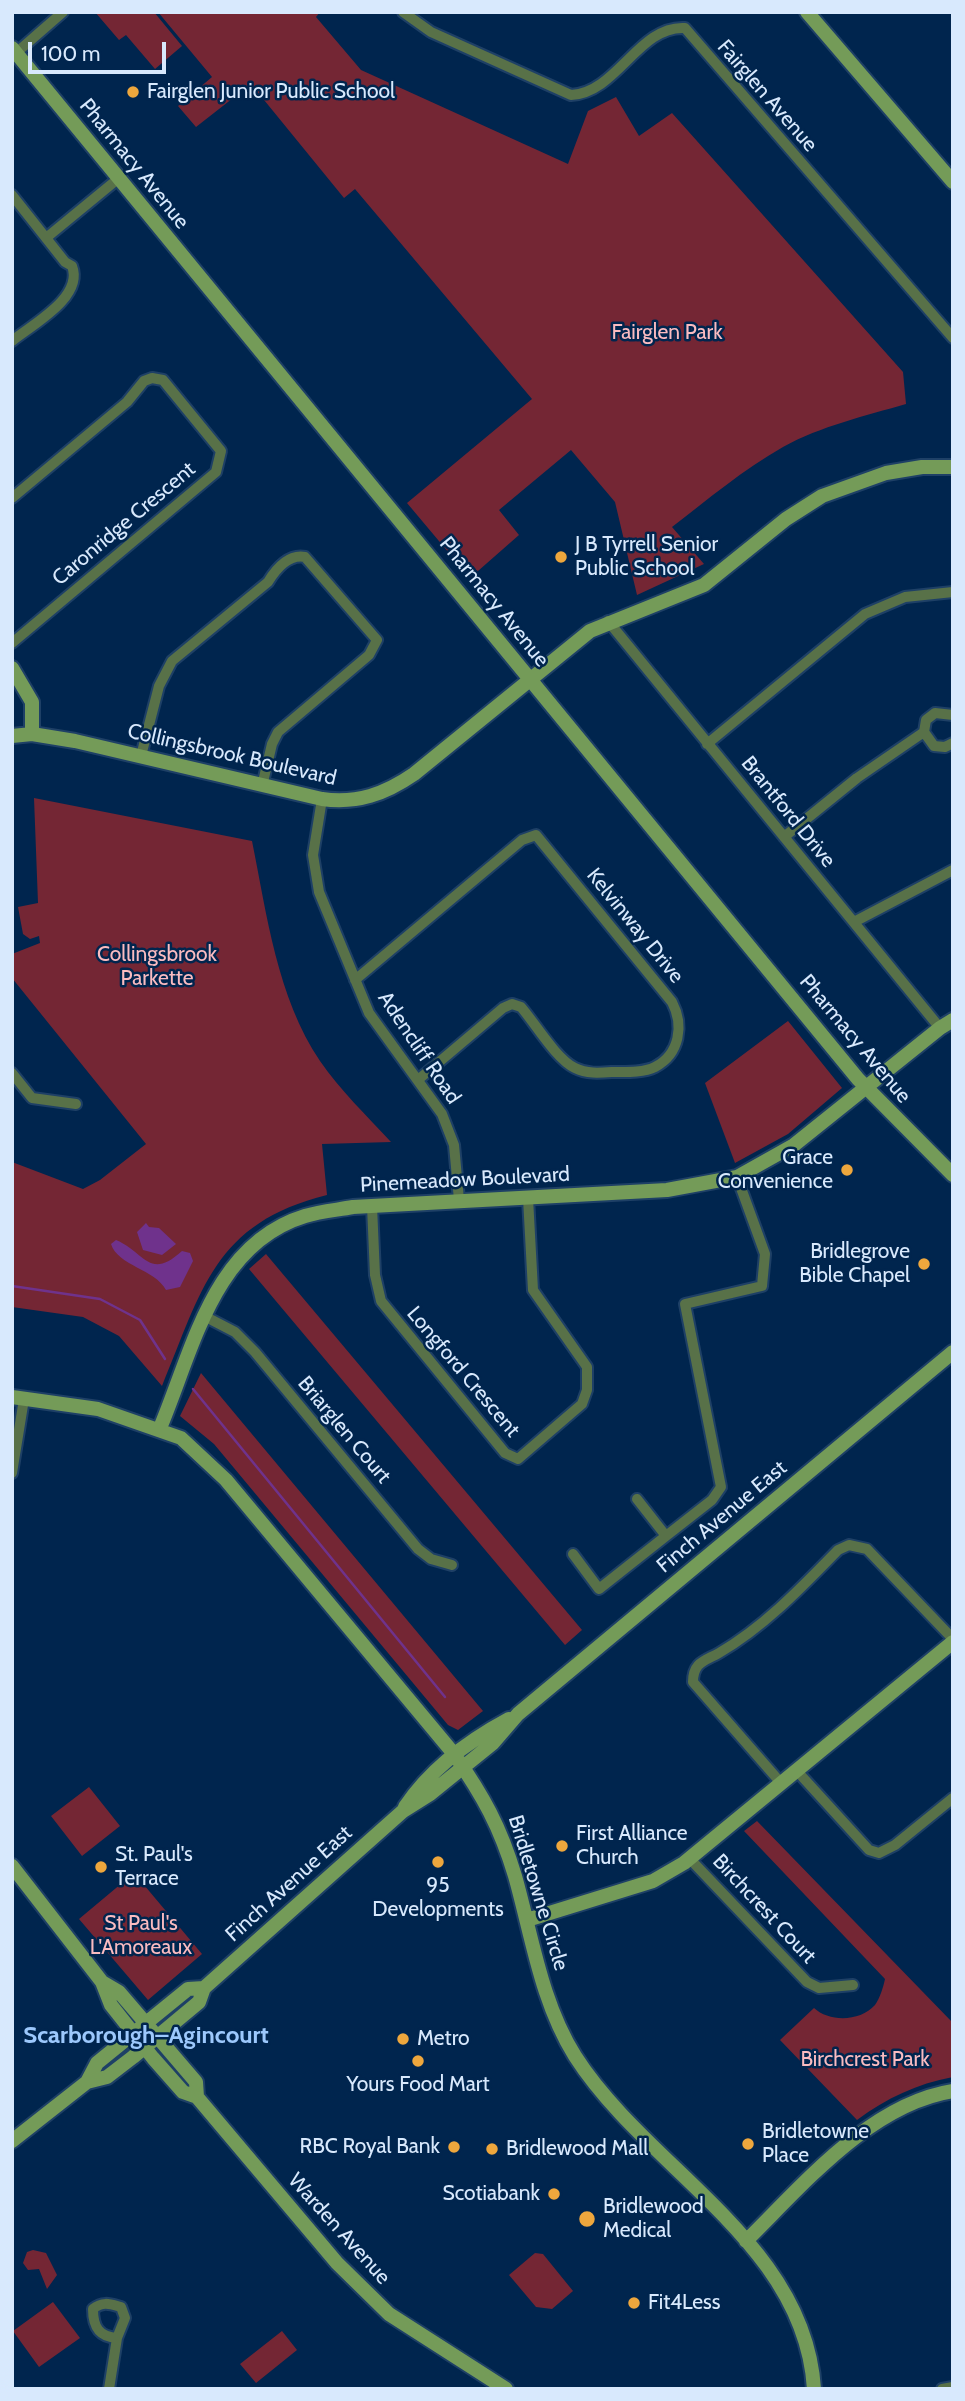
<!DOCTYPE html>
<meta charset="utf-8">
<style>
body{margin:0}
#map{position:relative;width:965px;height:2401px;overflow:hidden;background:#00254e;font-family:Cabin,sans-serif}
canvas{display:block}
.frame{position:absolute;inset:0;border:14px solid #d8e9fd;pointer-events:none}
.scale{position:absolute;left:28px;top:42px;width:138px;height:32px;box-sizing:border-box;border:4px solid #d8e9fd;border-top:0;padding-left:9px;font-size:21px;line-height:24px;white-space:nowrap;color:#d8e9fd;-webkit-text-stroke:5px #00254e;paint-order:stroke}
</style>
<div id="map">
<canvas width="965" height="2401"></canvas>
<div class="frame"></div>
<div class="scale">100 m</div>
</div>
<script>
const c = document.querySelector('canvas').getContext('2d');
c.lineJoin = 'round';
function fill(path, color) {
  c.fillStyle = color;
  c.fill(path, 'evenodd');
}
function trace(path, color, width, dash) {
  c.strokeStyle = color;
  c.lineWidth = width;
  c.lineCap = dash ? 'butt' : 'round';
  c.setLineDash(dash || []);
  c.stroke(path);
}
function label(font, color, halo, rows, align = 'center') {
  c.font = font + ' Cabin,sans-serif';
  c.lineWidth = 5;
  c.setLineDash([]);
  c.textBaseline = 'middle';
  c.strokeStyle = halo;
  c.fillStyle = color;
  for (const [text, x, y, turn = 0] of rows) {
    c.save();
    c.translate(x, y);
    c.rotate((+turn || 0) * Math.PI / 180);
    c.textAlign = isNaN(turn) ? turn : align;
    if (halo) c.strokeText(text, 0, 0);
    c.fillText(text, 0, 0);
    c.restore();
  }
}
fill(new Path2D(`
 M95,12H154L182,46L155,69L126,35L119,40Z
 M158,12H320L316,17L361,70L568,164L588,111L616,97L639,136L672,113L903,372L906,404C865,416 821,426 783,447C744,469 707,500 672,527L704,564L637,595L615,502L571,450L499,510L519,535L470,578L407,503L532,399L355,189L344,198L251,84L196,127L178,106L212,77Z
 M34,798L252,841C267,915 277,997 320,1061C340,1090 367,1116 391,1142L322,1144L327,1195C214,1223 202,1290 162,1386L119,1336L83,1317L12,1307V1162L83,1189L100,1180L146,1144L12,978V954L40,943L39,936L30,939L23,934L18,907L38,903Z
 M788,1021L842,1088L788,1134L735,1163L705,1083Z
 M266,1254L582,1630L565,1645L249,1269Z
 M201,1373L483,1711L458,1730L448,1725L214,1444L180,1416Z
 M89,1787L120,1826L82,1856L51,1816Z
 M757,1821L953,2023V2077C916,2084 887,2098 857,2120L780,2040L814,2008C829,2022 860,2022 875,2005C880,1998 883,1988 885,1979L744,1831Z
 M134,1873L202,1954L148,2000L79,1919Z
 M33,2250L46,2253L57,2275L47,2289L39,2269L28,2270L23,2263L27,2252Z
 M535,2253L543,2254L573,2291L552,2309L536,2307L509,2275Z
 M53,2302L80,2338L39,2367L13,2331Z
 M282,2331L297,2350L256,2383L240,2364Z`), '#742634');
fill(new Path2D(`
 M146,1223L149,1227L159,1228L176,1244L162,1255L143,1250L137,1232Z
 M116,1240C145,1252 149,1281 182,1251L190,1253L193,1261L180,1287L166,1290C155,1269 118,1266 111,1244Z`), '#6f328c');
trace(new Path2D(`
 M12,1286L100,1299L140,1320L165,1359
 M193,1389L445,1697`), '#6f328c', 2.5);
const street = new Path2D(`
 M403,12L431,32L571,95C617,93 639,25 685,28L953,338
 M16,53L63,12
 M12,195L65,262L72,266C84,297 33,324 12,341
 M46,238L119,178
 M12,498L127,402L144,381L152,378L163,380L221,451L216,472L12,643
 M608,621L940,1028
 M953,715L935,713L926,720L924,732L934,746L945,747L953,743
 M707,744L865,614L905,597L953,592
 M141,756L159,686L172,661L268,582C276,569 289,554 305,557L377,640L369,655L278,732L272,744L262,786
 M322,799L313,855L319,892L369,1013L442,1114L454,1145L459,1200
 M784,837L857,778L924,732
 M854,922L953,870
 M355,980L522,840L536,835L672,1002C684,1025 680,1054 655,1067C643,1073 625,1072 612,1072C599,1073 587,1074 575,1068C556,1059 535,1023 521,1007L512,1004L503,1008L419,1079
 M12,1073L32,1098L76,1104
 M372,1206L375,1275L381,1301L505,1453L518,1459L582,1404L587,1390V1367L533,1290L528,1198
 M206,1317L235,1332L255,1352L418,1549L431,1559L452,1565
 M12,1473L24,1399
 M637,1499L666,1536L712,1500L721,1487L685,1304L762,1286L765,1254L737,1177
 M573,1554L599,1589L666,1536
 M797,1771L869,1850L879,1853L895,1845L953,1798
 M781,1783L693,1682C693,1662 705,1661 719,1653C764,1627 802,1587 838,1550L849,1545L867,1549L953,1639
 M690,1859L807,1982L819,1988L853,1985
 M109,2389L117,2338L125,2318L121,2307C110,2304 103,2301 93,2309C93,2327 99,2337 117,2338
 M942,2389L953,2387`);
const secondary = new Path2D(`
 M807,12L953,182
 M12,48L858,1079L953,1175
 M12,668L32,702V734
 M12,736L32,734L75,741L322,799C357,804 385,794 414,774L590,631L704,585L786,519L822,496L886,473L922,467H953
 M12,1397L98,1409L181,1438L226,1480L454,1754C483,1796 500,1826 515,1876C532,1936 541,2002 575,2056C647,2169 805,2242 814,2389
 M160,1428C193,1350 213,1244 305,1216C321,1211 337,1210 353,1207L667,1190L737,1177L794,1145L940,1028L953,1020
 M405,1807C431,1768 468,1741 509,1719
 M12,1866L102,1982L111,2005L153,2058L183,2092L197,2097L337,2263L389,2314L506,2389
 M527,1920L653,1881L684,1863L953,1642
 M102,1982L119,1992L196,2082L197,2097
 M87,2082L97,2063L188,1989L204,1988
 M12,2141L87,2082L107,2077L133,2057L199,2002L204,1988L403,1811L430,1794L493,1743L518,1714L953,1352
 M746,2241C803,2185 870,2104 953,2091`);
trace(street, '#1e4066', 14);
trace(secondary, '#1e4066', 18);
trace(street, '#587148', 10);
trace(secondary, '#749b58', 14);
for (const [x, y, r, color] of [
 [133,92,7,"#eea73d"],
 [561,557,7,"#eea73d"],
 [847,1170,7,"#eea73d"],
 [924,1264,7,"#eea73d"],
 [562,1846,7,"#eea73d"],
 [438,1862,7,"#eea73d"],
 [101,1867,7,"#eea73d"],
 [403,2039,7,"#eea73d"],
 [418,2061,7,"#eea73d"],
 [748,2144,7,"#eea73d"],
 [454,2147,7,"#eea73d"],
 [492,2149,7,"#eea73d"],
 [554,2194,7,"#eea73d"],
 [587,2219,9,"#eea73d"],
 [634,2303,7,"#eea73d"]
]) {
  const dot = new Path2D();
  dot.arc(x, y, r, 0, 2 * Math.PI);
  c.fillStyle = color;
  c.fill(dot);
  trace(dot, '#00254e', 2.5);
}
label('21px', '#d8e9fd', '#00254e', [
 ["Fairglen Junior Public School",147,92],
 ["J B Tyrrell Senior",575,545],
 ["Public School",575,569],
 ["Grace",833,1158,"right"],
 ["Convenience",833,1182,"right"],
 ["Bridlegrove",910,1252,"right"],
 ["Bible Chapel",910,1276,"right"],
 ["First Alliance",576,1834],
 ["Church",576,1858],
 ["St. Paul's",115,1855],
 ["Terrace",115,1879],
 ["95",438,1886,"center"],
 ["Developments",438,1910,"center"],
 ["Metro",417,2039],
 ["Yours Food Mart",418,2085,"center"],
 ["Bridletowne",762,2132],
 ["Place",762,2156],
 ["RBC Royal Bank",440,2147,"right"],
 ["Bridlewood Mall",506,2149],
 ["Scotiabank",540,2194,"right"],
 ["Bridlewood",603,2207],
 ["Medical",603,2231],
 ["Fit4Less",648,2303]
], 'left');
label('21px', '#d8e9fd', '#00254e', [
 ["Fairglen Avenue",767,96,49],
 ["Pharmacy Avenue",134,164,51],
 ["Caronridge Crescent",124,524,-40],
 ["Pharmacy Avenue",494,602,51],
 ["Collingsbrook Boulevard",232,755,13],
 ["Brantford Drive",788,812,51],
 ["Kelvinway Drive",635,926,51],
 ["Pharmacy Avenue",855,1039,50],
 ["Adencliff Road",419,1048,56],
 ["Pinemeadow Boulevard",465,1180,-3],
 ["Longford Crescent",463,1372,50],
 ["Briarglen Court",344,1430,50],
 ["Finch Avenue East",722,1517,-40],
 ["Finch Avenue East",289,1884,-42],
 ["Bridletowne Circle",538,1893,73],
 ["Birchcrest Court",764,1909,47],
 ["Warden Avenue",339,2229,48]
]);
label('21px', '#fabbc0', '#00254e', [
 ["Fairglen Park",667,333],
 ["Collingsbrook",157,955],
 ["Parkette",157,979],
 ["St Paul's",141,1924],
 ["L'Amoreaux",141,1948],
 ["Birchcrest Park",865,2060]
]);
label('bold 24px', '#9cc8fc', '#00254e', [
 ["Scarborough–Agincourt",146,2036]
]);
</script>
